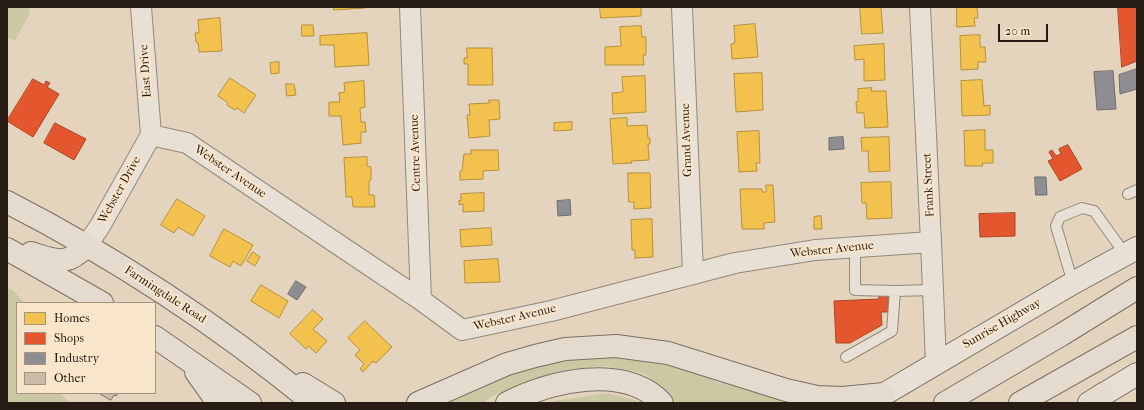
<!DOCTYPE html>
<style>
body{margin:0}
#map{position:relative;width:1144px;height:410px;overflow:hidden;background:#e5d4bd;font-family:"IM FELL French Canon",serif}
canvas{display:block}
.frame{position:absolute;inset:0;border:8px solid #271c13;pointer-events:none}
.legend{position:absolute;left:16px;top:302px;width:140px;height:92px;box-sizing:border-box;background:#f8e5ca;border:1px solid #a49581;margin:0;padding:5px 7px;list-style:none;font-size:12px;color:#271c13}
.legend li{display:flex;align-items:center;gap:8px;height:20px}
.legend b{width:20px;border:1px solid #a49581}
.scale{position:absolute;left:998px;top:24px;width:50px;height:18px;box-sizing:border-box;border:2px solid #271c13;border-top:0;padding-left:5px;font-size:12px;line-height:14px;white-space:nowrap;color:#271c13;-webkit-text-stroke:3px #f8e5ca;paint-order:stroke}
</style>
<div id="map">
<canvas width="1144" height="410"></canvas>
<div class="frame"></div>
<ul class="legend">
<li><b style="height:11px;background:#f2c14e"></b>Homes</li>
<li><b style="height:11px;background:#e4572e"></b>Shops</li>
<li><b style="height:11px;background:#8d8d92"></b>Industry</li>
<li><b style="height:11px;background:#cdbaa9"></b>Other</li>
</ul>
<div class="scale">20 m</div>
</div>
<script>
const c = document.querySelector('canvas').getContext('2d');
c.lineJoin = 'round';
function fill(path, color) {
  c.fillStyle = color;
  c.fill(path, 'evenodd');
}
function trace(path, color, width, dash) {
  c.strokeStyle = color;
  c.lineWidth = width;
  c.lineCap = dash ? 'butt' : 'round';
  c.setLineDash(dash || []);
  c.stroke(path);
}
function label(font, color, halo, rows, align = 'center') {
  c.font = font + ' "IM FELL French Canon",serif';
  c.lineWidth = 4;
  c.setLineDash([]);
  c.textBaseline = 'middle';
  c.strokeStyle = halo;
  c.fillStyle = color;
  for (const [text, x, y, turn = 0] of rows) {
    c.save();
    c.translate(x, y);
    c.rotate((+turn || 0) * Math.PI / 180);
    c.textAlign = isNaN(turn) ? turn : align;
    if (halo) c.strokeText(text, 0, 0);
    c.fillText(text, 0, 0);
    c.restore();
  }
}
fill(new Path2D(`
 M7,7H28L30,13L15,41L7,37Z
 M7,288L13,290L24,303H17V393H60L70,403H7Z
 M618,354L693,369L721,384L724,378L788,400V403H677L671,394L643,373L606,366L570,369L529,381L492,396L483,403H442L527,367L582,355Z
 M607,393L636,400L639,403H547L553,401Z`), '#ccc8a3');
const homes = new Path2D(`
 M334,7H365V8L334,10Z
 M600,7H641V16L601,18Z
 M860,7H881L883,33L862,34Z
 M957,7H977L978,18H974L975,26L957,27Z
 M220,18L222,51L199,52L198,43L196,42L195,33H199L198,20Z
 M755,24L758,57L732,59L731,44L735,43L734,26Z
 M302,25H313L314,36H302Z
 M641,26L642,37H646V55H643L644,65H605V47L621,46L620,27Z
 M367,33L369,65L335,67L334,45H320V36Z
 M980,35V47H985L986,62H978V69L961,70L960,36Z
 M884,44L885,80L864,81V59L855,60L854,46Z
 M467,48H492L493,85H468V64H464V58H467Z
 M279,62V73L271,74L270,63Z
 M762,73L763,110L736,112L734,74Z
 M645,76L646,112L613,114L612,93L623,92L622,77Z
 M230,78L256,95L244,113L237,108L235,110L227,105L228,103L218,96Z
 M982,80L984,106L990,105V115L962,116L961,81Z
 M364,81L365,107L360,108L361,122H365L366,132H361V143L343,145L341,116H329V102H340L339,93L345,92L344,83Z
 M286,84H294L296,95L287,96Z
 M872,88L871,91H886L888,127L865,128L864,113H857L856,102H858V89Z
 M489,100H499L500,119L489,120L490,136L469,138L467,115H470L469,104L489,103Z
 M627,118V126L647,125L648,138H650V144H648L649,160L631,161L632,163L613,164L610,119Z
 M572,122V130L554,131V123Z
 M985,130V150H993V163H982L983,166H965L964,131Z
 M759,131L760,163H756L757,171L739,172L737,132Z
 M889,137L890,171L869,172L868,151H862L861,138Z
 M471,150H498L499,170L483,171V179L460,180V171H462L464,154H471Z
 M367,157V166L371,167V180L369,181V195H374L375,207H353L352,197H346L344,158Z
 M628,173H650L651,208L634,209V202H629Z
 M891,182L892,218L867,219L866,203H862L861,183Z
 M766,185H773L775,222L764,223V229H742L740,189H762V192H766Z
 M484,193V211L463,212V204L459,205V200L461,201V194Z
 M177,199L205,216L193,236L178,227L174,233L161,225Z
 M821,216L822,229H814V217Z
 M652,219L653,257L635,258V250H632L631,220Z
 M491,228L492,245L461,247L460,230Z
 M224,229L253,245L241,266L233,261L230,267L210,256Z
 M253,252L260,257L255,266L247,261Z
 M498,259L500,282L465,283L464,261Z
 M261,285L288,301L279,318L251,301Z
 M313,310L323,319L313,329L327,341L316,353L308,346L306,349L290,334Z
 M365,321L392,347L376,363L373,361L363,372L360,369L364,364L355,355L360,350L348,338Z`);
fill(homes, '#f2c14e');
trace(homes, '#b5903c', 1);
const shops = new Path2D(`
 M1118,7H1137V61L1122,67Z
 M33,79L44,85L46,81L50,83L47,87L59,94L33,137L7,121Z
 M55,123L86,139L74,160L44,143Z
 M1068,145L1082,169L1060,181L1048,161L1053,159L1049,152L1052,150L1056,156L1061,154L1059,149Z
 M1015,213V236L980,237L979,214Z
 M888,295L889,312H881L882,325L850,343H836L834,301L879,299V296Z`);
fill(shops, '#e4572e');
trace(shops, '#ab4526', 1);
const industry = new Path2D(`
 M1137,69V89L1120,94L1119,75Z
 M1113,71L1116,109L1097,110L1094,72Z
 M843,137L844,149L829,150V138Z
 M1035,177H1046L1047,195H1036Z
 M570,200L571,215L558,216L557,201Z
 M296,281L306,287L297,300L288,294Z`);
fill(industry, '#8d8d92');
trace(industry, '#6e6b6c', 1);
const building = new Path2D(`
 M99,393H118L116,396L114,395L111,400Z`);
fill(building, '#cdbaa9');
trace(building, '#796f63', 1);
const service = new Path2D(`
 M1128,194L1137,190
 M855,247V290L895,291
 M1073,283L1056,226L1060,217L1082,208L1094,211L1125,254
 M846,357L892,331L895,291L933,290`);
const minor = new Path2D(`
 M141,7L151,135
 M410,7L421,300
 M682,7L693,273
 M920,7L931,242L936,363
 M151,135L187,143L421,300L462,330L551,311L735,263L815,250L931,242
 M87,245L100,226L151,135`);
const secondary = new Path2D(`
 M869,403L1073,283L1137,248
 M1089,403L1137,374`);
const primary = new Path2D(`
 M7,202C116,258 218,325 313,403
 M7,249L102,303
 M31,253C56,261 67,267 87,245
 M155,337L250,403
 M196,372L218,403
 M303,384L334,403
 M418,403L507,364L535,356L565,349L616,346L668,353L786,390L817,397L842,398L884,394
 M507,403C551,381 624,363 662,403
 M1092,403L1103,394`);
const motorway = new Path2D(`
 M945,403L1061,335L1137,288
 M1020,403L1137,337`);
trace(service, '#93887a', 12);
trace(minor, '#93887a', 22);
trace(secondary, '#796f63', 24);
trace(primary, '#796f63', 24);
trace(motorway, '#796f63', 24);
trace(service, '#e8e0d5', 10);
trace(minor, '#e8e0d5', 20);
trace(secondary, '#e8e0d5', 22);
trace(primary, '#e4dbce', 22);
trace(motorway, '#e4dbce', 22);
label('12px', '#271c13', '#f8e5ca', [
 ["East Drive",146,71,-94],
 ["Grand Avenue",687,140,-92],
 ["Centre Avenue",416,153,-92],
 ["Webster Avenue",230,172,34],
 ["Frank Street",929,185,-93],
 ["Webster Drive",120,190,-61],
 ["Webster Avenue",832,250,-6],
 ["Farmingdale Road",165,295,33],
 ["Webster Avenue",515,318,-13],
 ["Sunrise Highway",1002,324,-30]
]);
</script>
